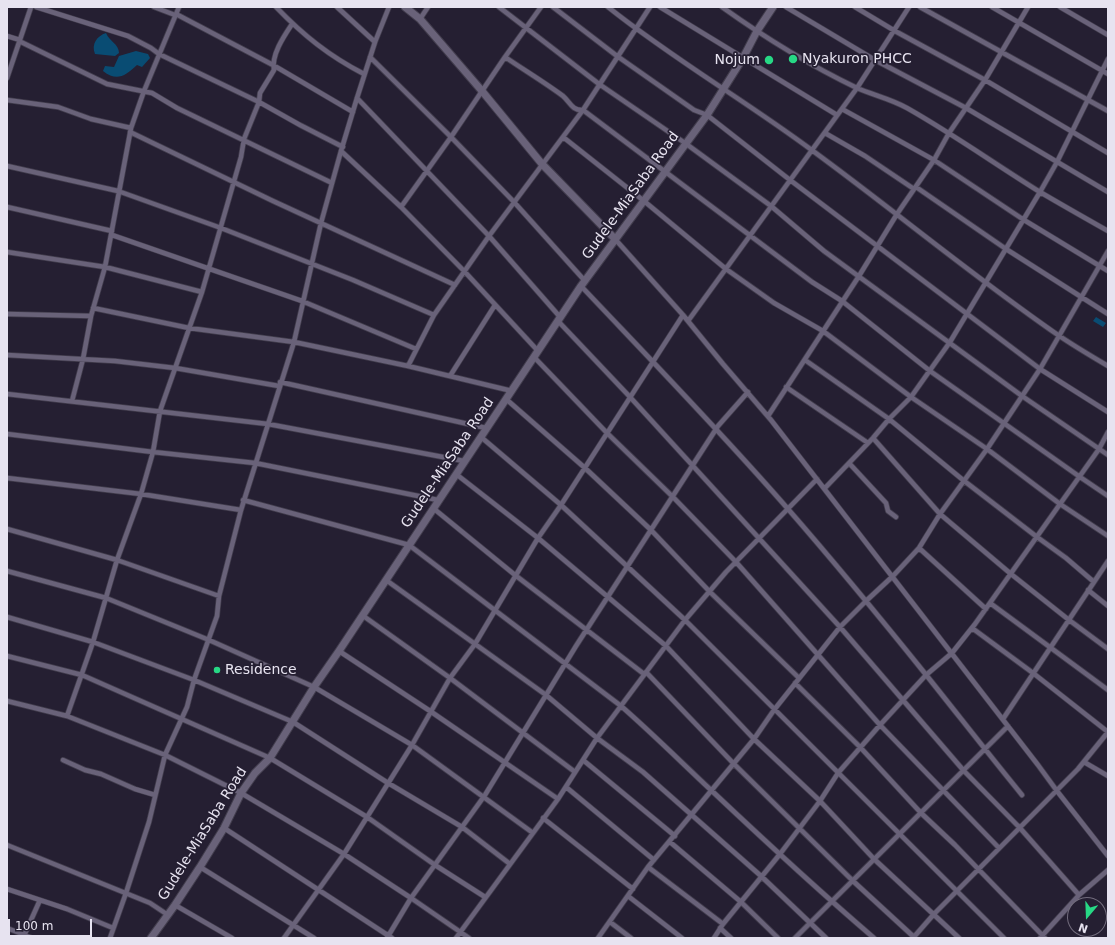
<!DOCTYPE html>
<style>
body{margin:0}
#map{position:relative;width:1115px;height:945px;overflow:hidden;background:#251f32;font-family:"DejaVu Sans",sans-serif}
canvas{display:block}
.frame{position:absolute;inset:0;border:8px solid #e7e3f0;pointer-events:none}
.north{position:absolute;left:1067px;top:897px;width:40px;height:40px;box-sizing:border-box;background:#251f32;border:1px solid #736d7e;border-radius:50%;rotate:199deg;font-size:11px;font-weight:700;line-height:16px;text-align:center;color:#e7e3f0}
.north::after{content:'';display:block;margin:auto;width:14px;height:18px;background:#27d885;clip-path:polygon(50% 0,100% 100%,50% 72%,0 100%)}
.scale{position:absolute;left:8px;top:919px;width:84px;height:18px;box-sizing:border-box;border:2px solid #e7e3f0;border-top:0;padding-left:5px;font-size:12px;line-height:14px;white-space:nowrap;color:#e7e3f0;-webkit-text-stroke:3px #251f32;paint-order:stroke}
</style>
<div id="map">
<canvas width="1115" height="945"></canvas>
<div class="frame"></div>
<div class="north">N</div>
<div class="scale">100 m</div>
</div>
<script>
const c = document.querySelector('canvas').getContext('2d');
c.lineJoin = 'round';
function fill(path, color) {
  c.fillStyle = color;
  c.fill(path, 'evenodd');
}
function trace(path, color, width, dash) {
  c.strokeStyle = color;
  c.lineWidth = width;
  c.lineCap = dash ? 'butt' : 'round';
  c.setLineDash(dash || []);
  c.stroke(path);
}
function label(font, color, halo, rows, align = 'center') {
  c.font = font + ' "DejaVu Sans",sans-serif';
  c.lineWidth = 3.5;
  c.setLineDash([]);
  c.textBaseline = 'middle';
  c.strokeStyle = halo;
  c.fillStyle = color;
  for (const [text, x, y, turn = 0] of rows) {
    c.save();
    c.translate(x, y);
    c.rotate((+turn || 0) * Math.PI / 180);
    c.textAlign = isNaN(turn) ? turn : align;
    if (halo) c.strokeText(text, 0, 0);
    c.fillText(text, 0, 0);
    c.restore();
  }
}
fill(new Path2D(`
 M106,33C109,41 119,44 119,53L115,56L95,54C91,44 97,36 106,33Z
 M136,51L148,54L150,58L142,67L137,65C125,76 117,82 103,71L105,66L114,67L119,56Z
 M1096,317L1106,323L1103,327L1093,321Z`), '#094c73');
const street = new Path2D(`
 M36,7L128,36L151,48L159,54L259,102L300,125L343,147
 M154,7L175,15
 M276,7C303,35 329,56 364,74
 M337,7L375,42
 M499,7L599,84L685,143L771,206L824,251L1022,396L1108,455
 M553,7L617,56L694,110L707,115L790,180L1040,369L1108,412
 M608,7C673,59 746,101 813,151C895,211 974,277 1058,335C1074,346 1091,356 1108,366
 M660,7L837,115
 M722,7C764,37 809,65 857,88C873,95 891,99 907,108C953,134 995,164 1040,192C1062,205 1085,218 1108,231
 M786,7L875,60L966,108L1108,192
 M855,7L895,31L985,80L1108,153
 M920,7L1108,111
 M992,7L1108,74
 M1060,7L1108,35
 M176,14L273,65L353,112
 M420,19L428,7
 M7,36L20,40
 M19,41L107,84L152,93L177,108L332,183
 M370,57L451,137L514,202L585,281
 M505,57C524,70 544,82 563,96C570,102 572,111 583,110L812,282L842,301L930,371L1080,477L1108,496
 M7,78L31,7
 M357,98L489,236L560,317
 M7,100L58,107L91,119L131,128
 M842,109L934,160L1024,220L1108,271
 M130,132L273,201L455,285
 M825,133L865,156L914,189
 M563,137L644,201L726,269L774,303L823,331L911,397L987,449L1060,504L1108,536
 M341,151L401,207L465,272L538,351
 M7,166L118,191L221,228L353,280L434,315
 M916,187L1006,249L1108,314
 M7,207L112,231
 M401,207L451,137L505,57L541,7
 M112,235L302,301L416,349
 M615,239L683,315L723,364L771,420L1038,765L1057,791L1108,856
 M7,252L105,267L202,292
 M581,286C651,360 722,433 788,509C836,564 882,620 927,676C959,716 990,756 1022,795
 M93,308L189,328L294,342L408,366L512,391
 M7,314L91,316
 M558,321L630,397L840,627L964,771L1020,828L1079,895
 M688,321L857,88L909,7
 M7,355L115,361L175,368L279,386
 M534,357L607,433L673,497L736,562L880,725L999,848
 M805,360L889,419L963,480L1037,537L1066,558L1094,582
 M408,366L434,315L489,236L583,110L650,7
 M450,376L495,305
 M280,382L486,428
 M786,387L868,443
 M7,394L268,424L464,461
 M506,399L585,468L651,530L710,592L799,678
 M72,401L83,359L91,316L105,267L131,128L144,91L179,7
 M768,416L859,276L897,214L934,160L949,133L985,80L1028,7
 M7,434L153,452L255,463L438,500
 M481,437L561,505L685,620L1004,938
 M873,438L940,514L1011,574L1069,620L1108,649
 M849,463L886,503L888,511L896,517
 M456,474L538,538L666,646L754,739L648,867L598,938
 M7,478L141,494L241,510
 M825,488L873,438L889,419L911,397L950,342L1040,192L1057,162L1108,59
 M243,500L409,545L621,706C652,733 681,762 712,791C765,841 819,891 874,938
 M433,508L515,575L644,674
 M7,529L117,560L219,596
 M919,548L986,609
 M7,571L106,598L209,640L314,687L412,745L533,833
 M386,580L546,695L597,738L643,772L761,876L826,938
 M1088,590L1108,606
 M990,603L1108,690
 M362,615L450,678L575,772
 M7,617L93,642L194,680L293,722L388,783L462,827L510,864
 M339,651L430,711L558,799
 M7,656L82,675L270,758L367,817L435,865L485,897
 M646,672L734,764L853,881L915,938
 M795,683L860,747L921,813L955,845L1045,938
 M7,701L67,716L165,755L241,793L344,854L411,898L469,938
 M67,716L93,642L117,560L141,494L153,452L160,411L202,292L241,157L244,139L259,102L260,93L274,70C271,55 284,36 292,24
 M1003,719L1108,561
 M63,760L85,770L101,774L135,789L155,795
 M583,760L675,836
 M1084,762L1108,776
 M566,787L654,860
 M543,818L633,889
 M224,828L392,938
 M670,842L741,902L778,938
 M7,845L150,903L168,915
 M200,867L314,938
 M648,867L723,924
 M7,889L67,909L113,928
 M628,896L682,938
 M175,905L232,938
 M610,922L631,938
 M7,928L32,938
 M720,928L731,938
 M23,938L40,900
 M110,938L126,893L149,822L165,755L187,707L194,680L217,616L219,596L241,510L294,342L321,223L341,151L357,98L375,42L389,7
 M284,938L344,854L412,745L450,678L475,644L538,538L561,505L683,315
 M387,938L411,898L485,795L576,646L718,426L748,392
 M456,938L558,799L597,738L685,620L726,572L817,479
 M714,938L723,924L780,854L820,801L838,773L880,725L926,675L952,653L975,624L1099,449L1108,432
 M795,938L1008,726
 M913,938L934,914L1078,769L1108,732L1033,673L972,628
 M959,938L874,859L820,801L754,739L774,710L840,627L866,601L893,576L919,548L940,514L987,449L1040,369L1108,251
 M1040,938L1079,895L1108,870`);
const secondary = new Path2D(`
 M405,7L420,19L482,91L542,164L615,239
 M151,938L175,905L200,867L224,828L241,793L255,773L270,758L314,687L339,651L581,286L707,115L743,58L757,31L773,7`);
trace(street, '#423d4d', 6);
trace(secondary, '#423d4d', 9);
trace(street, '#696279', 4.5);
trace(secondary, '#696279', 7);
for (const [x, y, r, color] of [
 [793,59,5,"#27d885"],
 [769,60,5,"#27d885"],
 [217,670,4,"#27d885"]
]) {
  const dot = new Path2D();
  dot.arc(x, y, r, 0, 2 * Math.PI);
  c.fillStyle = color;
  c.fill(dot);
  trace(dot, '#251f32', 1.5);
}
label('14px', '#e7e3f0', '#251f32', [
 ["Nyakuron PHCC",802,59],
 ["Nojum",760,60,"right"],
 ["Residence",225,670]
], 'left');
label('14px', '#e7e3f0', '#251f32', [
 ["Gudele-MiaSaba Road",631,196,-54],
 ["Gudele-MiaSaba Road",448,463,-56],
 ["Gudele-MiaSaba Road",203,834,-58]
]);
</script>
